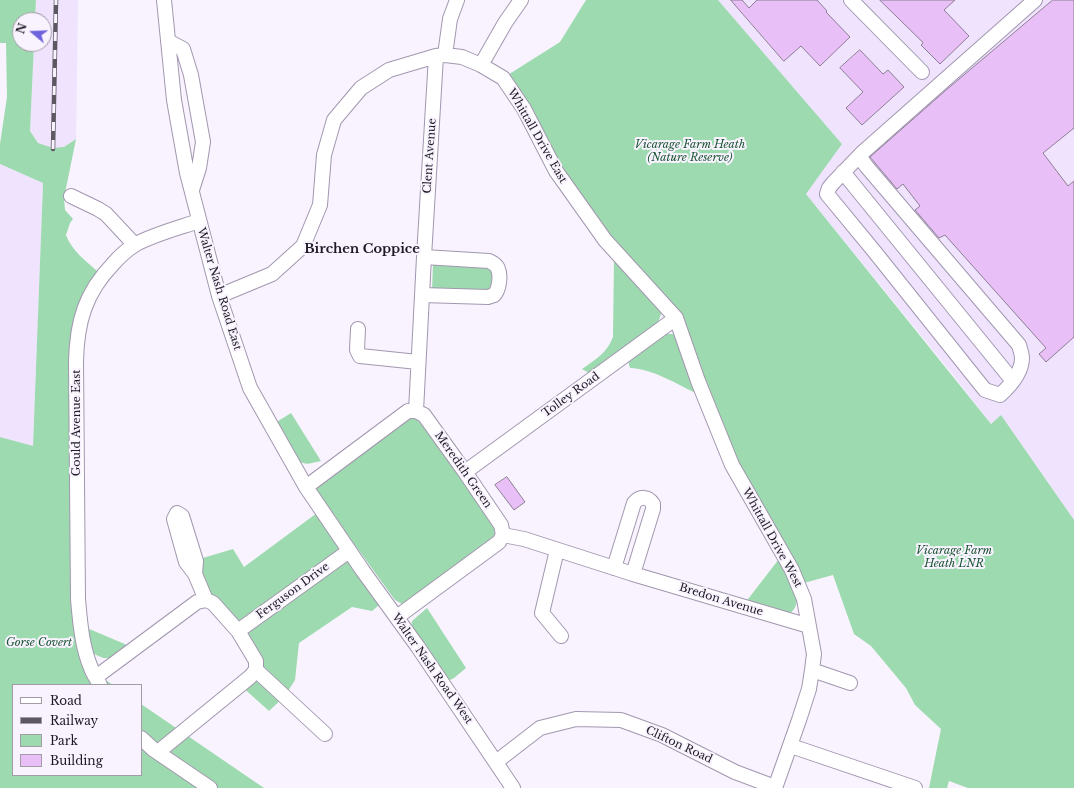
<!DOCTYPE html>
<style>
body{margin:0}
#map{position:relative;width:1074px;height:788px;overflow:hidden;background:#f8f3fe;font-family:"Libre Baskerville",serif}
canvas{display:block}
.legend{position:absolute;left:12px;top:684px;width:130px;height:92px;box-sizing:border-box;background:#f8f3fe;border:1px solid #a19ca6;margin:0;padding:5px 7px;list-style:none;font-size:12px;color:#1e1a23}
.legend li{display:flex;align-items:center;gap:8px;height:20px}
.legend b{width:20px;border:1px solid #a19ca6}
.north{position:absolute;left:12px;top:12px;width:40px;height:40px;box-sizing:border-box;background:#f8f3fe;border:1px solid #a19ca6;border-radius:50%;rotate:289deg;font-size:11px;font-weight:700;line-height:16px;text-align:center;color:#1e1a23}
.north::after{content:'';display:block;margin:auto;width:14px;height:18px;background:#6e63dd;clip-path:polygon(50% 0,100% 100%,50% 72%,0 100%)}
</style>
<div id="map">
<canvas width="1074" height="788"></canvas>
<ul class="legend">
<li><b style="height:5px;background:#fff"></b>Road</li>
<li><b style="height:5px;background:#5c5761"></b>Railway</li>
<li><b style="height:11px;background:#9edaaf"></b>Park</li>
<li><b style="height:11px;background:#e9bff7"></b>Building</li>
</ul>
<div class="north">N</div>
</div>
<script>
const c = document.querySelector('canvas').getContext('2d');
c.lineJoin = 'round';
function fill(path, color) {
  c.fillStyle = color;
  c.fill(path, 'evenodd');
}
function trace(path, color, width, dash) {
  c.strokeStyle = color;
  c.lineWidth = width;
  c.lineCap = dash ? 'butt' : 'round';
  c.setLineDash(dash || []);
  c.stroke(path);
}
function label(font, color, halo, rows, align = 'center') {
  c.font = font + ' "Libre Baskerville",serif';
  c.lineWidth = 4;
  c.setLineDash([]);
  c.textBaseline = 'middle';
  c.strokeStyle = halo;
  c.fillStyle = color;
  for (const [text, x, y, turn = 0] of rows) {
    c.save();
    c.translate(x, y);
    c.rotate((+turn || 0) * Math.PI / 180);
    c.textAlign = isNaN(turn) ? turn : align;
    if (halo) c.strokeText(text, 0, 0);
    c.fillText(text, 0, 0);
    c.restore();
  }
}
fill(new Path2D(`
 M36,0H78L76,139L64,147L53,149L38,143L30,131L34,44H44V20H35Z
 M718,0H1074V520L1001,415L991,424L950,371L806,194L842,144Z
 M0,164L43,183L33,447L0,437Z`), '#efe3fe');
fill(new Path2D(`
 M0,0H36L35,20H20V44H34L30,131L38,143L53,148L64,147L76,139L64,198L65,210L73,219L70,223L66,235C72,251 85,260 97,271L72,349L88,668L113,685H13V775H141V704L264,788H0V437L33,446L43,183L0,164V144L7,97L6,43H0Z
 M586,0H718L842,144L806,194L991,424L1001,415L1074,520V788H968L949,781L947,788H929L941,729L915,705L906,688L871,646L854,634L833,575L804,583L732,465L676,318L605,240L503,78L560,42Z
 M614,258L660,307L661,314L658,323L589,373L582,369C596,359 607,353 613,337Z
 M433,264L489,265L494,271L491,291L432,290Z
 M664,334H675L700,395C678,385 654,369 630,368L627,358Z
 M291,413L321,461C315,462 309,465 303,463C291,460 281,433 275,423Z
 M404,418L416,419L423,426L495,527L494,539L402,604L395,600L317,493L316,488Z
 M321,510L384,601L372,611L352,607L299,643L295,680L285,696L269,711L240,685L256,670L213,603L196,560L233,549L244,567Z
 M779,559C788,575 809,601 788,615L745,603Z
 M427,608L466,668L454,678L448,681L411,628L412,621Z
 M87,628L127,645L111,658H103L94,654L89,644Z`), '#9edaaf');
const building = new Path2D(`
 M731,0H742L749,8L757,0H817L827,11L826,12L850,37L820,66L801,46L784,61Z
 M880,0H955L944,10L969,36L940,64L921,45L923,43Z
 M1053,0H1074V128L1043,153L1068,186L1074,181V337L1046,362L1039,354L1046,348L945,235L939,238L915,210L920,206L903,184L897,189L870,157L945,91Z
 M860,50L883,74L888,70L904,87L862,125L846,108L863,92L840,68Z
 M507,477L525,502L514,510L495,485Z`);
fill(building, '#e9bff7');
trace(building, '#8e7e94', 1);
const minor = new Path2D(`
 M164,0L174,100L187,173L219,296L250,388L306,487L363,571L418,647L513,788
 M851,0L922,72
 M168,41L183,49L191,75L203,142L199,168L192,190
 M445,55L450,19L457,0
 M481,65L505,23L521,0
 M862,153L861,159L867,167L1019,345C1020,349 1022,354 1022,358C1022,373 1010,386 1000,395L985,390L874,251L827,194L829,188L833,183L862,153L1035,0
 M843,172L1013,381
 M71,196L98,209L106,214L135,245
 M422,295L488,297C490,296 492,296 494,295C499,290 501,276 498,269C497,265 493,263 489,261L424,257
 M219,296L272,274L303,246L320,205L324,155L334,120L361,88L389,70L436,56L445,55L462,57L481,65L503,78L524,109L556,171L605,240L676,318L698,381L732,465L792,570L804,599L814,654L812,670L809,689L799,720L775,788
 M358,329L357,350L360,356L418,362
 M416,411L424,257L436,56
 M465,472L676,318
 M306,487L408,411H416L424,415L465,472L501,525L503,535L499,542L397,617
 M503,535L524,539L633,574L809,626
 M557,550L542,613L561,636
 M614,568L634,503C640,496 648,496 653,504V509L633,574
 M195,574L196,561L182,516L177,513L174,519L186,562L195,574L206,600L213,603L238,631L256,661V670L325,734
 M238,631L349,551
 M812,670L850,683
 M96,677L197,602L206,600
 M100,685C97,679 93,674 91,668C82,647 80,622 78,599L76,361C77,322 85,293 113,264C119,257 128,249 136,244C155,234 178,228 199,221
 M141,738L154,750L210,788
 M791,746L915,788
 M158,752L250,677L256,670
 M496,762L540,728L576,719L621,720L662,735L735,772L775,787`);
trace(minor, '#a297b0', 16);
trace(minor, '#fff', 14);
const rail = new Path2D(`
 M53,149L56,0`);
trace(rail, '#5c5761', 4.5);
trace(rail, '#f8f3fe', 3, [9]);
label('11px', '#1e1a23', '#f8f3fe', [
 ["Whittall Drive East",537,136,60],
 ["Clent Avenue",430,156,-86],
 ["Walter Nash Road East",219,289,73],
 ["Tolley Road",571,395,-36],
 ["Gould Avenue East",77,423,-90],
 ["Meredith Green",463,470,55],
 ["Whittall Drive West",772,538,61],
 ["Ferguson Drive",293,591,-36],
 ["Bredon Avenue",721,600,17],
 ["Walter Nash Road West",432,669,55],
 ["Clifton Road",679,745,25]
]);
label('italic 11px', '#195330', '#f8f3fe', [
 ["Vicarage Farm Heath",690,145],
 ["(Nature Reserve)",690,158],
 ["Vicarage Farm",954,551],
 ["Heath LNR",954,564],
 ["Gorse Covert",39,643]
]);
label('bold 13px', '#1e1a23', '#f8f3fe', [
 ["Birchen Coppice",362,249]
]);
</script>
